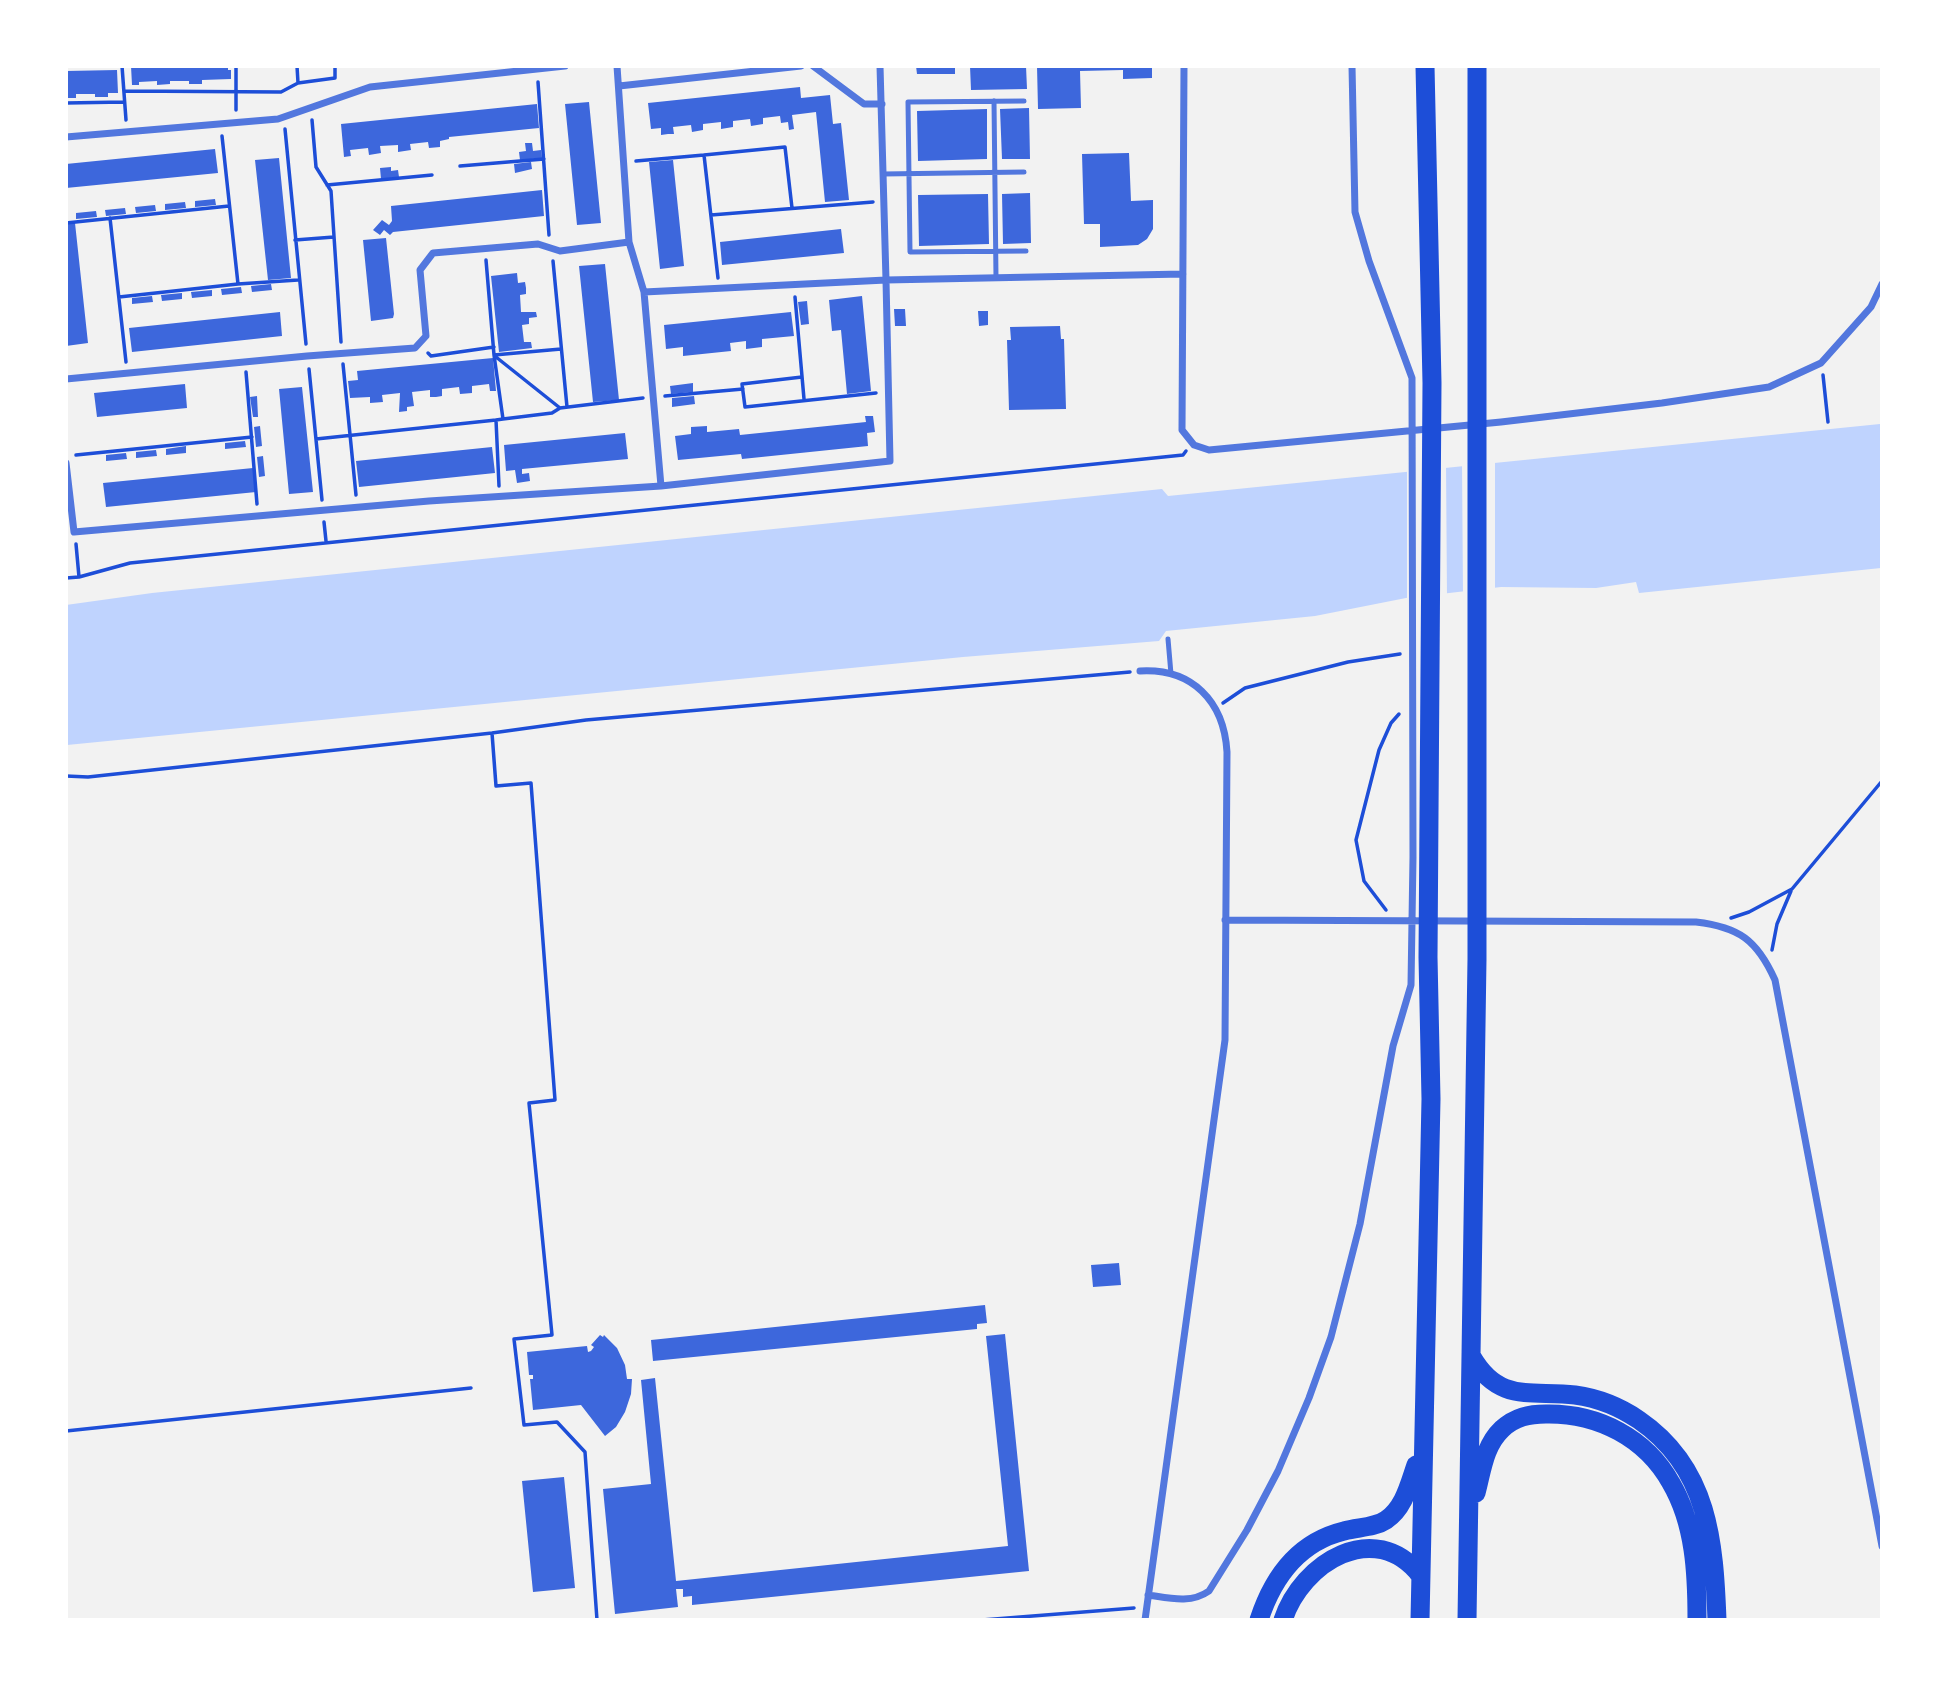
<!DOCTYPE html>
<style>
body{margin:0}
#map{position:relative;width:1948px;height:1686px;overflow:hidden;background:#f2f2f2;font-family:Helvetica,sans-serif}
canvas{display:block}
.frame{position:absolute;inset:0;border:68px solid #fff;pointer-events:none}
</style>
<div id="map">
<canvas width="1948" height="1686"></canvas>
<div class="frame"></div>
</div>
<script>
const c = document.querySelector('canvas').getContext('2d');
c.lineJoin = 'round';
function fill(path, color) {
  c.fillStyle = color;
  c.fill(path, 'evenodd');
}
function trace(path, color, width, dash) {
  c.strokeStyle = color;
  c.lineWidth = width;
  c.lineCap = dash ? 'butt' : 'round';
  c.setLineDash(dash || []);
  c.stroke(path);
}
fill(new Path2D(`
 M1881,412V568L1639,593L1636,582L1596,588L1501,587L1406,598L1315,616L1166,631L1159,641L963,657L67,745L66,605L152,593L1162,489L1168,496L1880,424Z`), '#bfd3fe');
fill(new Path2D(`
 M1495,461V591L1463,595L1462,464Z
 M1446,465L1447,597L1407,601V469Z`), '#f2f2f2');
fill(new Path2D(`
 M131,66H228V70H231V79L202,80V84H189V81H170V84L157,85V81L139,82V85H132Z
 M916,66H955V74H917Z
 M970,66H1026L1027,89L971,90Z
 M1037,66H1152V78L1123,79V70L1080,71L1081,108L1038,109Z
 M117,70L118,93H108V97H95V94H76V98H66V71Z
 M800,87L801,98L830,95L833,124L841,123L849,200L825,202L816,112L792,115L794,129L789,130L788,122L781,123L780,116L763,118V124L751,126L750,119L733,121V127L721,129V122L703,124V130L692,132L691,125L673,127L674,134H668L661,135V128L651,129L648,103Z
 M589,102L601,223L577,225L565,104Z
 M537,104L539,128L449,137V139L440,141V147L429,148L428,142L410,144L411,150L398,152V145L380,146L381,153L369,155L368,148L350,150L351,156L344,157L341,124Z
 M1029,108L1030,159H1002L1000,109Z
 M987,109V159L918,161L917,111Z
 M525,143H532L533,151L541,150L542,158L520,160L519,152L526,151Z
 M215,149L218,173L66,188V164Z
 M1129,153L1131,201L1153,200V229L1147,239L1138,245L1100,247V224H1084L1082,154Z
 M279,158L291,278L268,280L255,160Z
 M673,160L684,266L660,269L649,162Z
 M531,162L532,169L515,173L514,164Z
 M391,167V171L398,170L399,177L381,179L380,168Z
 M542,190L544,216L393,232L390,235L384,230L380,235L373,230L382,220L389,225L392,221L391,206Z
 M1030,193L1031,243L1003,244L1002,194Z
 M988,194L989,244L919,246L918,195Z
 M215,199L216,205L195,207V201Z
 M185,202L186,208L165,210V204Z
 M155,205L156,211L136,213L135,207Z
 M125,208L126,214L106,216L105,210Z
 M96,211L97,217L76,219V213Z
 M75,223L88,343L66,346V224Z
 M841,229L844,253L722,265L720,242Z
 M386,238L394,314L393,318L371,321L363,240Z
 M605,264L619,400L593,402L579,266Z
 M517,273L518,283L525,282L526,288V294L520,295L521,312H536L537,317L529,318V324L522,325L524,342H531L532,348L499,352L491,276Z
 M271,284L272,290L252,292L251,286Z
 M241,287L242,293L222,295L221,289Z
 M212,290V296L192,298L191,292Z
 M182,293V299L162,301L161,295Z
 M152,296L153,302L132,304V298Z
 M862,296L871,391L847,394L841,330L832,331L829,300Z
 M807,301L809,324L801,325L798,302Z
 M894,309H905L906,326H895Z
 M978,311H988V325L979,326Z
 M280,312L282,336L132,352L129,328Z
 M791,312L794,336L762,339V347L746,349V341L730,343L731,351L683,356V347L666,349L664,325Z
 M1060,326L1061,339H1064L1066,409L1009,410L1007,340H1011L1010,327Z
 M493,358L496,391H490L489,384L472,386V393L460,394L459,387L442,389V396L436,397H430V390L412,392L414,406L407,407V411L399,412L400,393L382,395L383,402L370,403V397L350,398L348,381L358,380L357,371Z
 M693,383V392L671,394L670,386Z
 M185,384L187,408L97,417L94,393Z
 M302,387L313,492L289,494L279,389Z
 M257,396L258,417H253L250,397Z
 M694,396L695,404L672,407V398Z
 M865,416H873L875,432L867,433L868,446L742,459L741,454L678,460L675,436L691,434V427L707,426V432L739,429L740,435L866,422Z
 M260,426L262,446L256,447L254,427Z
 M625,433L628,459L522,469V474L529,473L530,481L517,483L515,470L506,471L504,445Z
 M245,441L246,447L225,449V443Z
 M186,446V453L166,455V449Z
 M492,447L495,473L359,487L356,461Z
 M156,450L157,456L136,458V452Z
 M126,453L127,459L106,461V455Z
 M263,456L265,476L259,477L257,457Z
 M253,468L256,492L106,507L103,483Z
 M1119,1263L1121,1285L1093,1287L1091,1265Z
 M985,1305L987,1323L977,1324V1329L653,1361L651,1340Z
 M1005,1334L1029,1571L692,1605V1596L683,1597V1589H676L678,1607L615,1614L603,1489L651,1484L641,1380L655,1378L676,1581L1008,1546L986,1336Z
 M600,1335L603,1337L604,1335L617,1348L625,1365L627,1379H632L631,1394L625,1412L616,1427L605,1436L581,1405L533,1410L530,1379H533V1375H529L527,1352L587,1346L588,1352L591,1351L594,1347L591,1345Z
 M564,1477L575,1588L533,1592L522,1481Z`), '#3d67dc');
trace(new Path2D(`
 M122,66L126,120
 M236,66V110
 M297,66L298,83
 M538,82L549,235
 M124,91L281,92L298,83L335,78V66
 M66,103L124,102
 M312,120L316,167L331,191L341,342
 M285,129L306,344
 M222,136L238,284L298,280
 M704,155L785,147L792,208
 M636,161L704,155L718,278
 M460,166L544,159
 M327,185L432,175
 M711,215L873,202
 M110,218L126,362
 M66,223L229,206
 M295,240L334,237
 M486,260L494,355L561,349
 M553,261L567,407
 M119,297L238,284
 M795,297L804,399
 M428,353L431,356L494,347
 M494,355L503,419L496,420L499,486
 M496,357L560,408
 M343,364L356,495
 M309,369L322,500
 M246,372L257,504
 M1823,375L1828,422
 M802,377L742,384L745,407L876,393
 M665,396L743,389
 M503,419L552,413L560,408L643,398
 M316,439L496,420
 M76,455L252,437
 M324,522L326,541
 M76,544L79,577
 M66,578L79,577L130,563L1183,455L1186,451
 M1223,703L1245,688L1348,662L1400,654
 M492,733L496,786L531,783L555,1100L529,1103L552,1335L514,1339L524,1425L557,1422L585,1452L597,1620
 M66,776L88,777L492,733L586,720L1130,672
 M1386,910L1364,881L1356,840L1379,750L1391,723L1399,714
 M1731,918L1749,912L1792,889L1882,781
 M1772,950L1777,924L1791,891
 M66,1431L471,1388
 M982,1620L1134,1608`), '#1d4ed8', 3.5);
trace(new Path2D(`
 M994,101L996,278
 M1024,101L908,102L910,252L1026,251
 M883,174L1024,172
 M1168,639L1171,674`), '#5277de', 5);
trace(new Path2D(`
 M813,66L864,104H882
 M880,66L886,280L1183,274
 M1184,66L1182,430L1194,445L1209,450L1501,422L1662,403L1769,387L1821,363L1871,307L1882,284
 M619,86L801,66
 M66,137L278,119L370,87L565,66
 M644,292L886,280L890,461L661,486
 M66,379L307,356L415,348L426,336L420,270L433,253L538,244L560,251L629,242
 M66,463L74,532L429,501L661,486L644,292L629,242L617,66
 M1140,671C1192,668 1224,701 1227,752L1225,1040L1145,1620
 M1225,920L1696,922C1739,927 1757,940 1775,980L1882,1546
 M1148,1595C1169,1598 1191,1604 1209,1591L1247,1530L1278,1471L1309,1398L1331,1337L1360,1224L1393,1046L1411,985L1413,857L1412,378L1369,261L1355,212L1352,66`), '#5277de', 7);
trace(new Path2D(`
 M1472,1357C1499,1403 1530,1390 1575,1395C1597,1398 1620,1407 1639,1420C1709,1468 1714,1542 1717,1620
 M1476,1493C1482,1471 1484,1446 1502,1429C1515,1417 1529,1414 1546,1414C1598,1413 1646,1438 1671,1483C1695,1524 1697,1574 1697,1620
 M1259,1620C1273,1577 1299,1542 1344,1531C1358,1527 1374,1528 1386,1520C1404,1508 1409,1485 1416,1465
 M1283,1620C1302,1562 1375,1518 1420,1575
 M1420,1620L1431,1099L1428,957L1432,383L1425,66
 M1467,1620L1477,959V66`), '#1d4ed8', 19);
</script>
